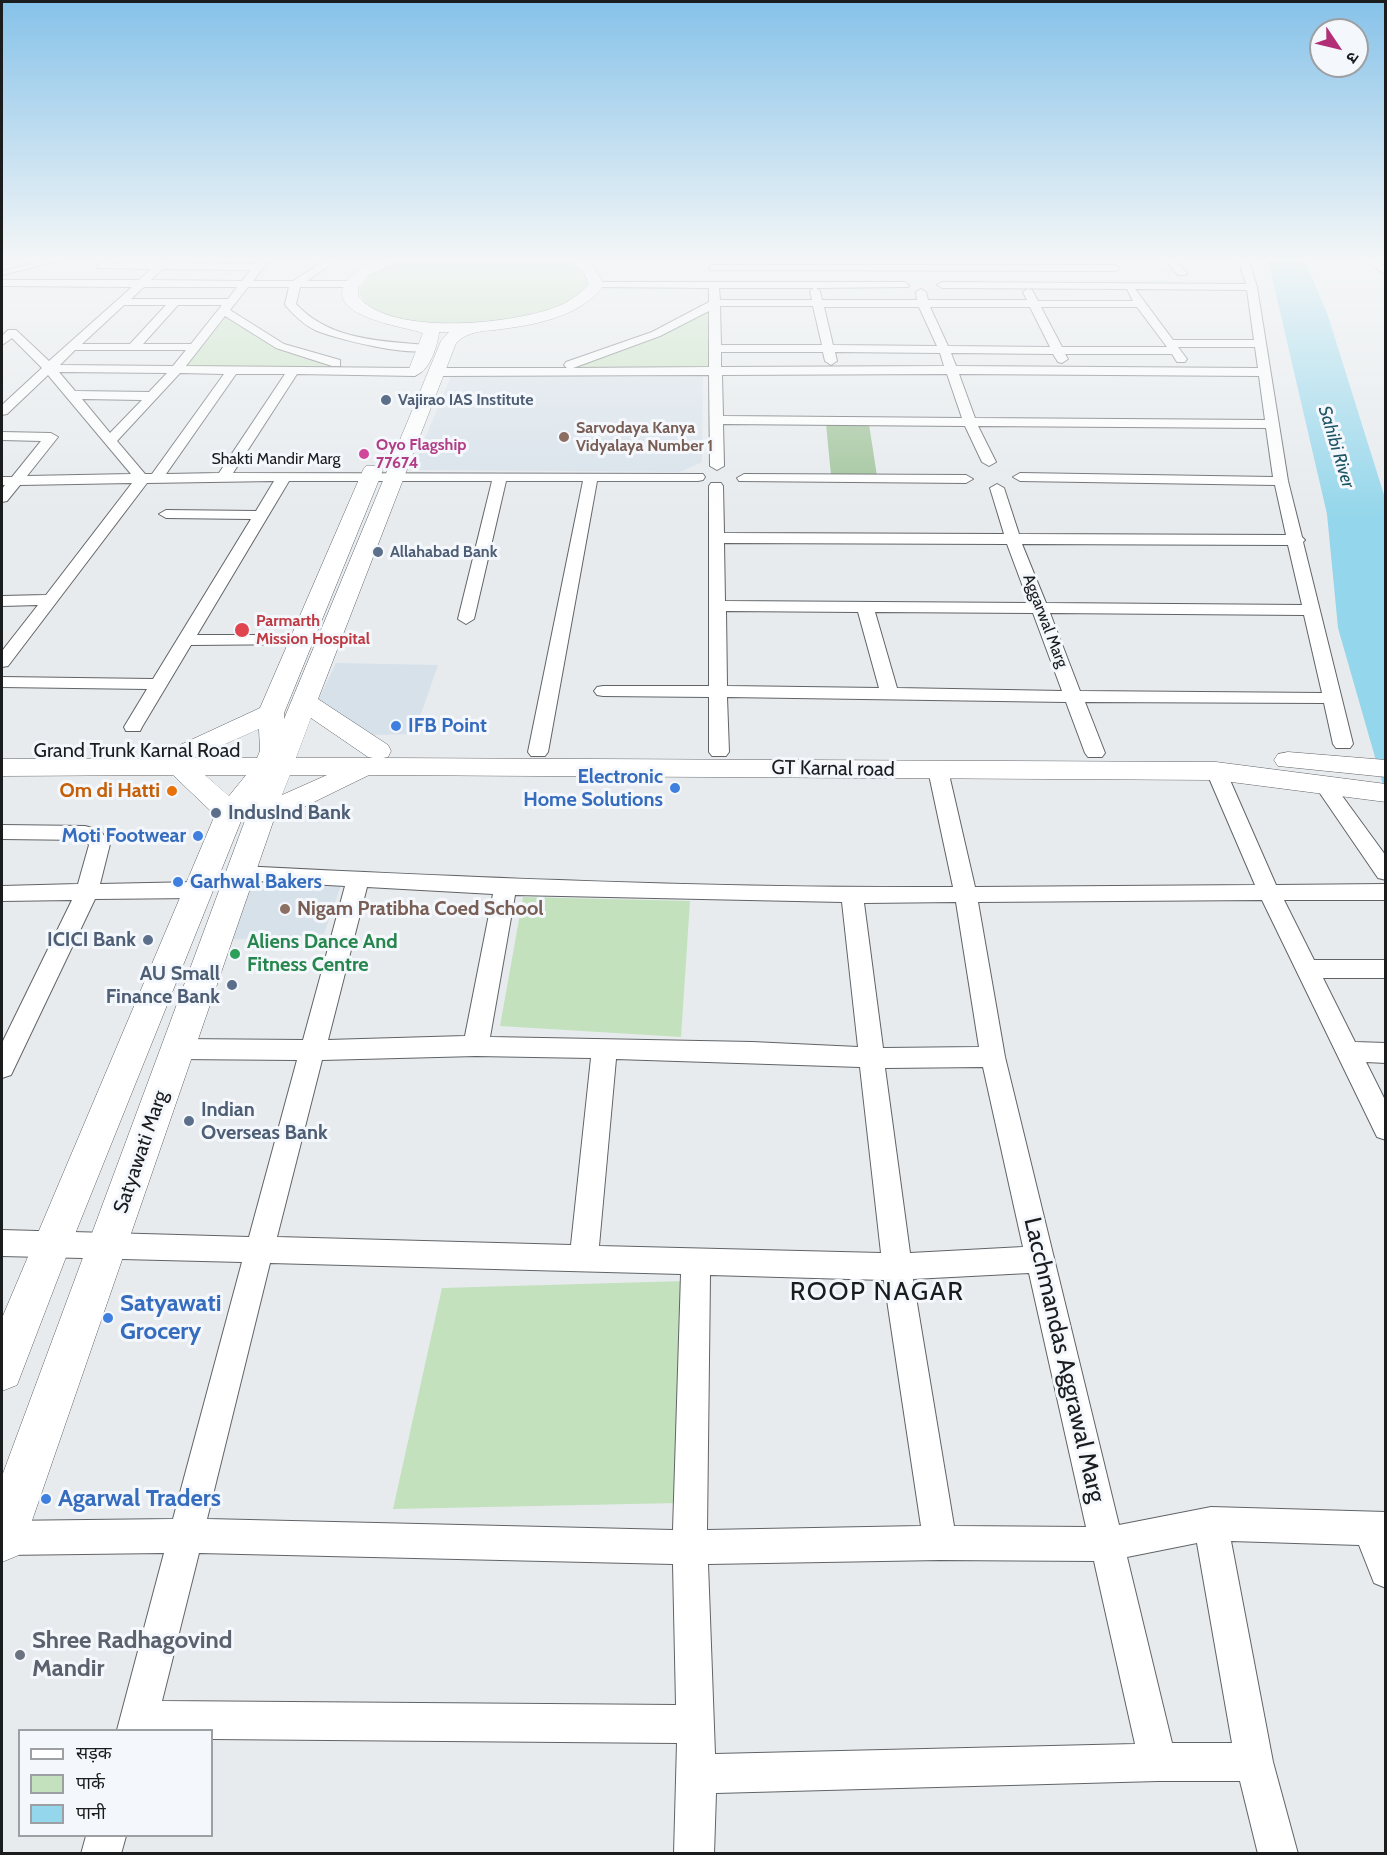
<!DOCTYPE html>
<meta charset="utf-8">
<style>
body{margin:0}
#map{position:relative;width:1387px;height:1855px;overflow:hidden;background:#e7ebee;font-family:Cabin,"Noto Sans Devanagari",sans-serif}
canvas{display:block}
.frame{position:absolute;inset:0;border:3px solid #1b1c1e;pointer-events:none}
.legend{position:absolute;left:18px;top:1729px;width:195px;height:108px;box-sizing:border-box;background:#f4f8fc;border:2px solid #9da0a3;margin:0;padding:8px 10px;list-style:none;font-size:18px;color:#1b1c1e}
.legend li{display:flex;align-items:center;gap:12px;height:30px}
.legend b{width:30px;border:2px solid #9da0a3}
.north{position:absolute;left:1309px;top:18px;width:60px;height:60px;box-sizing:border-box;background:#f4f8fc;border:2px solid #9da0a3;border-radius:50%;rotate:125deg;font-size:16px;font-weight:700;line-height:24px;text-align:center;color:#1b1c1e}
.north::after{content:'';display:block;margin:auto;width:21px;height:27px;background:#b22e77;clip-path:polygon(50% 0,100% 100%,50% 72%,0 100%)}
</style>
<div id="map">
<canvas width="1387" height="1855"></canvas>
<div class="frame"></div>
<ul class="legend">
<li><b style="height:8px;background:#fff"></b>सड़क</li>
<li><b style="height:16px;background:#c3e1bd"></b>पार्क</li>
<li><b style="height:16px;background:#94d6eb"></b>पानी</li>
</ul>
<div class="north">उ</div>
</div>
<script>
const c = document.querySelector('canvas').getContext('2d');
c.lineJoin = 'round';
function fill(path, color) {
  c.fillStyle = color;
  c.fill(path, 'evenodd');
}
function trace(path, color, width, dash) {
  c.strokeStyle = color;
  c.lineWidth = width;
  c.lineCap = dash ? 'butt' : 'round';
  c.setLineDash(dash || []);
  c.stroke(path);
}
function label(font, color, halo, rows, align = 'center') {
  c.font = font + ' Cabin,sans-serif';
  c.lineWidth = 6;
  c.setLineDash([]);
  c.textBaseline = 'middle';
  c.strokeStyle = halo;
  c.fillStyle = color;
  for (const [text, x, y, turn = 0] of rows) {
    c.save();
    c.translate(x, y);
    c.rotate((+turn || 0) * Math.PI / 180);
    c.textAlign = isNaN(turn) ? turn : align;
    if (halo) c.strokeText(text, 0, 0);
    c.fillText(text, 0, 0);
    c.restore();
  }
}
fill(new Path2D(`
 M451,376L703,377L702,462L680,472L412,470Z
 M336,663L438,665L414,734L368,735L318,701Z
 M246,882L341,885L324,934L228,940Z`), '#d7e1ea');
fill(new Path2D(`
 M411,258H560L583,269L588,282L581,295L560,307L494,323L455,325L418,322L387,315L367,305L359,294C366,271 389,263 411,258Z
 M710,309L711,368L564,370L646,341Z
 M226,317L279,349L343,368L185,367Z
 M523,897L690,901L681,1037L500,1026Z
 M685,1281L678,1503L393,1509L442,1288Z`), '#c3e1bd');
fill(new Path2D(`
 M826,424H869L877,476L831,475Z`), '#9dc296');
fill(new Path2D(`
 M1265,258H1304L1328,316L1385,498V792L1338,628L1327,514L1271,273Z`), '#94d6eb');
const street = new Path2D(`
 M54,258H70L2,275V271Z
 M108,258H120L114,263H157L163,258H174L169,263L256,264L261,258H271L253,281H293L328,258H340L307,281H350L355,284L350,287H300L296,304C329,340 380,341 426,345L432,348C418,360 332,338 315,330C303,324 295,316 286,306L285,304L289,287H248L230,310L284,344L340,360V366H332L276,348L225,316L186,366L415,368L421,372L415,376L297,374L233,473L703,474L705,477L703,480L698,481H597L548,752L545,756H531L528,752L583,481H506L474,619L466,624L458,619L492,481H289L197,635H300L306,636L309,640L306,644L191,645L142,727L140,731H126L124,727L147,689L2,687V677L153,679L251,519L166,518L159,514L166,510L256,511L274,481L147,483L8,666L2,667V651L38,605L2,606V596L46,595L132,483L20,485L7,501L2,502V489L5,485H2V477H12L41,441L2,440V432L51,433L58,437L27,476L131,474L48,375L7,414L2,415V405L42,368L12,338L2,345V336L8,330H16L49,361L132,287L4,286H2V280H139L151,269L98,268V264ZM162,269L251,270L242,281L151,280ZM144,287H237L228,299H131ZM124,305H166L130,344H82ZM178,305H222L191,344H143ZM75,350H186L173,366L60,365ZM59,372L167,373L149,392L75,391ZM180,373L224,374L152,474H145L117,441ZM236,374H285L219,473L166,474ZM82,399L142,400L110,433Z
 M1164,258H1174L1187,273L1186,275H1178Z
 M1238,258H1248L1257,287L1288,481L1302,537L1305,540L1303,542L1353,744L1350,748H1336L1333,744L1324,703L1085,702L1105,753L1102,757H1088L1085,753L1066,702L727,697L729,752L726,756H712L709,752V697L603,696L597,695L594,691L597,687L603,686H709V486L711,483H721L723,486L724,533L1004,534L990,488L997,484L1004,488L1019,534L1286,535L1275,485L1020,481L1013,477L1020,473L1273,477L1266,428L978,426L996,462L989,466L982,462L965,426L723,424L724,466L717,470L710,466L709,375L436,376L430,372L436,368H567L564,365L566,362L652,332L709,302V288L593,287L592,285L597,282H904L909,285L908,287L816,288L820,291L822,300H917L916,292L921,289L926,292L928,300H1027L1023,292L1028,289L1032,290L1038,301H1133L1127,289L942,288L937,285L942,282L1246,284ZM719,288H814L810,291L812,300H720ZM1135,289L1247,290L1254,340H1173ZM720,306H813L822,345H721ZM824,307H919L937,346L833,345ZM930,307H1030L1050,347L948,346ZM1041,307H1137L1167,347H1062ZM709,311V367L573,368L660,336ZM1178,347H1255L1258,368L956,366L951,353L1053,354L1058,362L1062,363L1068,359L1065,354H1172L1177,362H1185L1187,359ZM721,352H823L825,361L831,365L837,361L835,352L940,353L944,366L721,367ZM947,374L962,418L723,416L722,375ZM959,374L1259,376L1265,420L975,418ZM724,543L1007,544L1029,603L725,601ZM1022,544L1288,545L1302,605L1046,603ZM726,611L858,612L879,688L727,686ZM875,612L1033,613L1062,691L897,688ZM1050,613L1304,615L1322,693L1080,691Z
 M1362,258H1373L1386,267V275Z
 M714,265H1115L1120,268L1115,271L710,270V266Z
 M744,474L966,475L973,479L966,483L739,481L737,478Z
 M938,764L945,766L948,770L975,887L1255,885L1206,771L1209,767H1223L1226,771L1276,885L1386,884V900H1284L1314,960H1386V978H1323L1355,1042L1386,1043V1063L1366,1062L1386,1102V1140L1377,1137L1262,900L978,902L1005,1057L1119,1525L1211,1507L1386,1512V1588L1374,1583L1359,1545L1231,1541L1273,1762L1298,1854H1258L1240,1781H1158L716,1793L714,1854H674L677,1743L212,1739V1730H117L164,1553L2,1555V1521L173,1519L242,1262L2,1256V1230L249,1237L297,1060L177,1059L168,1056L165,1049L168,1042L177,1039L303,1040L345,886L240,880L232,878L229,873L232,868L240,866C478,878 715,888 953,887L928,770L931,766ZM367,887L493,894L465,1036L328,1040ZM515,895L842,902L858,1047L752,1042L490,1037ZM956,902L979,1047L883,1048L864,903ZM476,1056L591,1058L571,1245L277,1237L322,1060ZM616,1059L860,1067L881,1253L599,1246ZM983,1067L1023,1247L910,1253L885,1068ZM270,1263L681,1274L673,1530L207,1519ZM1029,1273L1086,1527L954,1526L913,1279ZM710,1275L884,1280L921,1526L707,1530ZM1197,1543L1232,1743H1172L1127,1557ZM199,1553L673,1564L676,1705L162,1701ZM940,1560L1094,1561L1135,1744L715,1754L708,1564Z
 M1325,780L1332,782L1386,856V880L1378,878L1315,786L1318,782Z
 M2,825L85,826L100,830L110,844L100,884L197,882L205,885L208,890L205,895L197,898L95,899L11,1075L2,1078V1043L72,900L2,901V886L78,884L89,845L85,840L2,839Z
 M86,1836H126L121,1854H81Z`);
const secondary = new Path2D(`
 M383,258H404L368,276L358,288V296C390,338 521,324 563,304C573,299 582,292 589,284L583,271L564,258C589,258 593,264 604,285C580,318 533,325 495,330C481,331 467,332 456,343L318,699L388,745L391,751L388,757L383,758L1216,762L1386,784V802L1216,780L369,775L273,822L26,1538L19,1555L2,1562V1476L250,807L243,816L71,1244L17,1385L2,1391V1318L215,815L173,775L2,776V759L186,758L180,757L177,751L180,745L260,708L363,470L366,466H380L383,470L284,713V719L441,341L449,332H439C438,344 430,371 417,374L409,369L423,333C407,327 326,317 345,284C353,270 368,263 383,258ZM311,718L368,757L373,758H296ZM259,729L260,751L257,758H194ZM205,775H246L229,796ZM290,775H327L282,795Z
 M1288,752L1386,760V777L1278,766L1274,760L1278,754Z`);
trace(street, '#616467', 2);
trace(secondary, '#616467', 1);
fill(street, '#fff');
fill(secondary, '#fff');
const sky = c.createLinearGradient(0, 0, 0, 518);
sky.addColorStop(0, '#86c2e9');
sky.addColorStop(0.5, '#f4f6f7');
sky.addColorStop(1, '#f4f6f700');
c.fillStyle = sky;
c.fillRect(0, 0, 1387, 518);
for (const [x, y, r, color] of [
 [386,400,6,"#5c6f8a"],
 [564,437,6,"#8d6e63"],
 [364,454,6,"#d1479c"],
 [378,552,6,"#5c6f8a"],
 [242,630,8,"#e0444e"],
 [396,726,6,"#3f7fe0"],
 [675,788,6,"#3f7fe0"],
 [172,791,6,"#e8710a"],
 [216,813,6,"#5c6f8a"],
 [198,836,6,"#3f7fe0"],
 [178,882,6,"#3f7fe0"],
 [285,909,6,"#8d6e63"],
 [148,940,6,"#5c6f8a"],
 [235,954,6,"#2e9e5b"],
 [232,985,6,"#5c6f8a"],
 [189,1121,6,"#5c6f8a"],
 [108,1318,6,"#3f7fe0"],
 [46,1499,6,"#3f7fe0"],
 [20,1655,6,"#6b7280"]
]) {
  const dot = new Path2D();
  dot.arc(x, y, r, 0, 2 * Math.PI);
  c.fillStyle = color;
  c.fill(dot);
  trace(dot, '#f4f8fc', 2);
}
label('bold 16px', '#4e5e75', '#f4f8fc', [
 ["Vajirao IAS Institute",398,400],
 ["Allahabad Bank",390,552]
], 'left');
label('bold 16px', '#785e54', '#f4f8fc', [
 ["Sarvodaya Kanya",576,428],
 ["Vidyalaya Number 1",576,446]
], 'left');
label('bold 16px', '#b23c85', '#f4f8fc', [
 ["Oyo Flagship",376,445],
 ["77674",376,463]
], 'left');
label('16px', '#1b1c1e', '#f4f8fc', [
 ["Shakti Mandir Marg",276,459],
 ["Aggarwal Marg",1045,621,69]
]);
label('bold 16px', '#be3a42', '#f4f8fc', [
 ["Parmarth",256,621],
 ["Mission Hospital",256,639]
], 'left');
label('italic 18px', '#1f5665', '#f4f8fc', [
 ["Sahibi River",1336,447,73]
]);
label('bold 20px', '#366cbe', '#f4f8fc', [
 ["IFB Point",408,726],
 ["Electronic",663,777,"right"],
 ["Home Solutions",663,800,"right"],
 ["Moti Footwear",186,836,"right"],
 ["Garhwal Bakers",190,882]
], 'left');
label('20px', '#1b1c1e', '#f4f8fc', [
 ["Grand Trunk Karnal Road",137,751],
 ["GT Karnal road",833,769,1],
 ["Satyawati Marg",141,1152,-71]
]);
label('bold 20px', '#c56008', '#f4f8fc', [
 ["Om di Hatti",160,791]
], 'right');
label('bold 20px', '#4e5e75', '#f4f8fc', [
 ["IndusInd Bank",228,813],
 ["ICICI Bank",136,940,"right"],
 ["AU Small",220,974,"right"],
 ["Finance Bank",220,997,"right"],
 ["Indian",201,1110],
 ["Overseas Bank",201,1133]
], 'left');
label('bold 20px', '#785e54', '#f4f8fc', [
 ["Nigam Pratibha Coed School",297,909]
], 'left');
label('bold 20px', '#27864d', '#f4f8fc', [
 ["Aliens Dance And",247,942],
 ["Fitness Centre",247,965]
], 'left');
label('bold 24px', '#366cbe', '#f4f8fc', [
 ["Satyawati",120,1304],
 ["Grocery",120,1332],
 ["Agarwal Traders",58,1499]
], 'left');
label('24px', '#1b1c1e', '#f4f8fc', [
 ["Lacchmandas Aggrawal Marg",1064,1360,77]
]);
label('bold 24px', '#5b616d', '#f4f8fc', [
 ["Shree Radhagovind",32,1641],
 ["Mandir",32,1669]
], 'left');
c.letterSpacing = '1.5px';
label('26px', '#1b1c1e', '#f4f8fc', [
 ["ROOP NAGAR",877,1292]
]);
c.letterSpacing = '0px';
</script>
